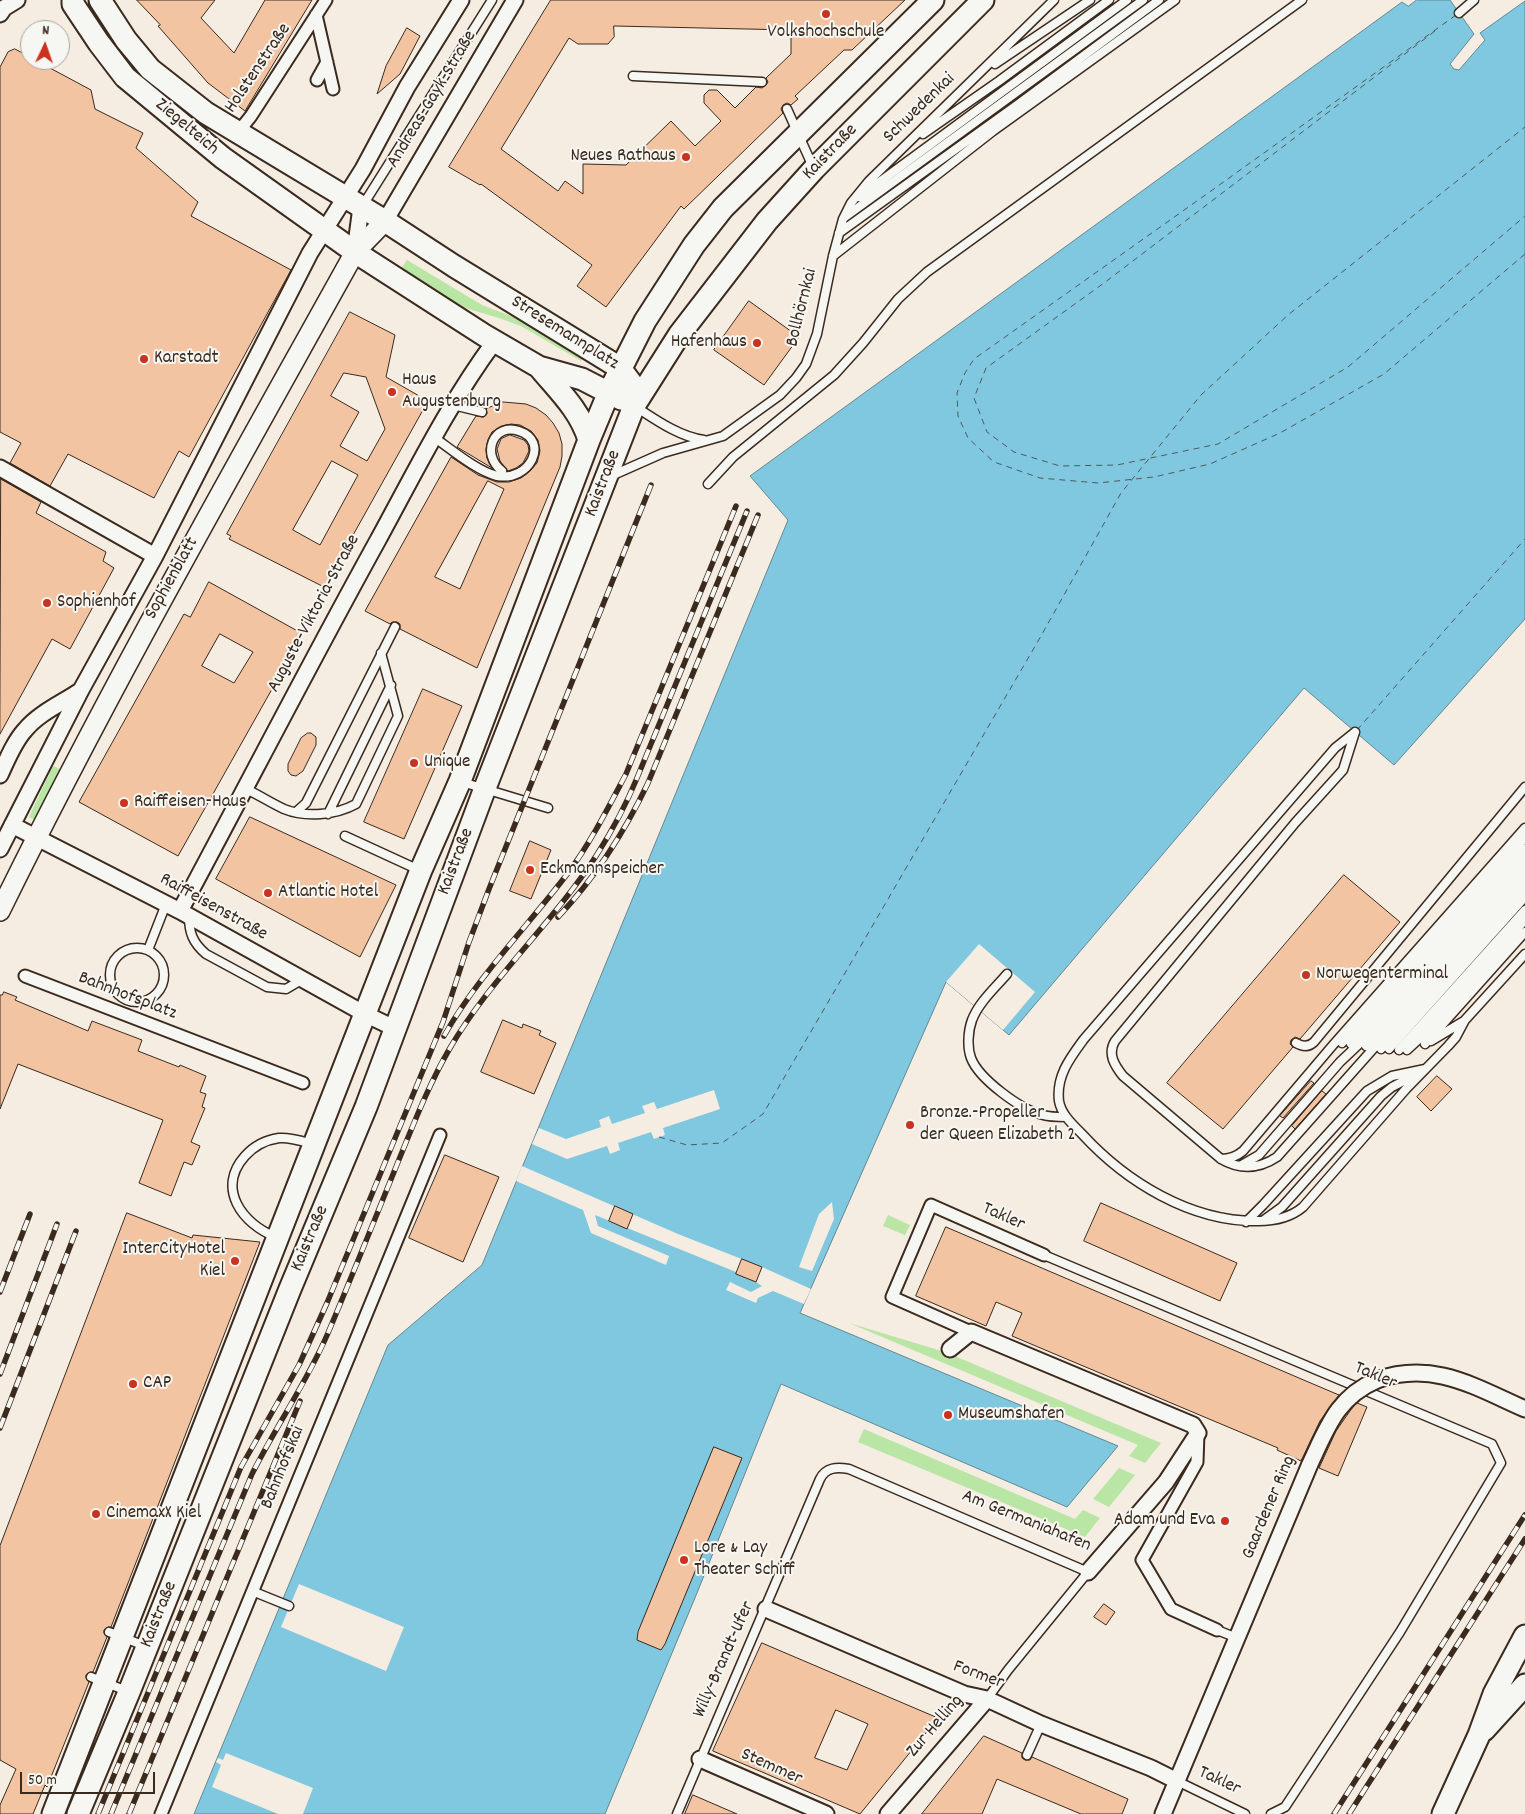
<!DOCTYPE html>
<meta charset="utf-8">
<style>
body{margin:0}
#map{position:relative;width:1525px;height:1814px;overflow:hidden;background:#f5ece2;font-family:Dekko,sans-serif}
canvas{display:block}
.north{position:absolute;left:20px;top:20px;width:50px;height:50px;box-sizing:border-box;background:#f6f6f2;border:1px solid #aba49d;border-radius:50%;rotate:3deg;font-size:14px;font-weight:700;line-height:20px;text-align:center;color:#3b2a1e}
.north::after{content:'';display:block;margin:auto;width:18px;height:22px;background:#c8321e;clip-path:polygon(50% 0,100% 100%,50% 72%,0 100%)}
.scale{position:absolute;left:20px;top:1772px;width:135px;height:22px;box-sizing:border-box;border:2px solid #3b2a1e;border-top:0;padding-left:6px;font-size:15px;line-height:18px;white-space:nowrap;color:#3b2a1e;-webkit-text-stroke:4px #f6f6f2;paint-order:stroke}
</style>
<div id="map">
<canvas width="1525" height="1814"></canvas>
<div class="north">N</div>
<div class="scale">50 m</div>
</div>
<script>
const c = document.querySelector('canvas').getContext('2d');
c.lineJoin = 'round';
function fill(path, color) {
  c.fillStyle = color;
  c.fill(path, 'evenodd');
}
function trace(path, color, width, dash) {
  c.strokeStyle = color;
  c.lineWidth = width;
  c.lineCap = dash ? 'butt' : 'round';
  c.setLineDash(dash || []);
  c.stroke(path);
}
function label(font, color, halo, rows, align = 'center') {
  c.font = font + ' Dekko,sans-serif';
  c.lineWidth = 4;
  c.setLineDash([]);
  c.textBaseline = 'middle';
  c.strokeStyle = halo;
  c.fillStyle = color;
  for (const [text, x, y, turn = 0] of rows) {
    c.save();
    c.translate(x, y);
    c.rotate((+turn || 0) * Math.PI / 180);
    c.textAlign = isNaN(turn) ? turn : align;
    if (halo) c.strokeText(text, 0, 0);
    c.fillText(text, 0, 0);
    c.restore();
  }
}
fill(new Path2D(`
 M407,260L482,305L529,323L584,355L581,361L521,326L499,318L455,305L401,269Z
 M53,766L60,769L35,820L29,817Z
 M888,1215L910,1225L905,1235L883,1226Z
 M849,1323L945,1352L1161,1443L1145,1463L1129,1456L1138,1445Z
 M864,1429L1075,1519L1083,1510L1100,1518L1085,1537L858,1442Z
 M1119,1468L1135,1475L1109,1507L1093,1499Z`), '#b9e6a4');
const water = new Path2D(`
 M1417,0H1450L1474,34L1450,64L1454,69L1459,70L1485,40L1480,33L1525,1V619L1394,765L1304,688L1009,1035L946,982L800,1313L1118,1446L1067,1507L781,1384L697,1593L605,1814H194L388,1345L482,1265L788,520L750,476L1402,2L1408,6Z`);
fill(water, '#80c7e0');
trace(water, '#648892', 1);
fill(new Path2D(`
 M979,944L1035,992L1003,1030L946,982Z
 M714,1090L720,1109L663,1128L665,1135L654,1139L651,1132L618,1143L620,1150L610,1154L607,1146L567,1159L532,1144L539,1128L566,1139L601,1127L599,1120L609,1116L612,1124L645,1113L642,1106L654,1102L657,1109Z
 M522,1166L678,1234L762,1267L811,1289L804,1304L773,1291L758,1298L756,1303L726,1290L730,1282L751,1292L762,1286L756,1282L736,1272L595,1215L598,1226L669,1256L666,1265L591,1233L583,1210L516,1181Z
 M832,1202L834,1219L812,1271L799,1267L819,1214Z
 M299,1584L404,1627L386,1671L281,1627Z
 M226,1753L313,1788L303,1814H278L212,1787L221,1765L216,1762L218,1758L223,1760Z`), '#f5ece2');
trace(new Path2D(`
 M1456,15L1204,196L974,359L965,373L957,393L958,416L968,438L994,462L1040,478L1098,483L1154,477L1210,464L1280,433L1384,374L1525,254
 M1435,31L1104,283L986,368L974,398L987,432L1014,452L1060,466L1117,465L1218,444L1348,367L1525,216
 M1357,730L1525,539
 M659,1137L687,1145L722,1143L763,1114L1041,636L1121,493L1201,395L1288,315L1525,127`), '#505958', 1, [6, 5]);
const building = new Path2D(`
 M137,0H215L201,18L234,53L265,0H312L245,111L208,83L158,26L160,25Z
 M551,0H905L852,50H844L795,96L798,99L791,105L787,103L783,105L781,109L783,113L684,209L681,206L606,307L577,286L592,265L481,184L480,185L449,167ZM614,26L791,30V54L766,78L768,82L766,85L762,88L756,87L735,108L717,90H709L704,95V103L721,121L695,146L671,121L626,165L583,164V194L565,181L558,191L501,149L569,38L578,44H608L614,37Z
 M407,28L420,36L400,74L377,94L386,66Z
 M15,49L30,57V60H35L91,90L95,109L143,133L136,148L198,202L191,216L291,270L189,457L179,451L154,498L68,454L50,486L10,463L21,443L0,432V67L8,52Z
 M749,301L799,337L764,385L714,350Z
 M350,312L395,335L386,377L428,401L324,587L229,539L231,536L227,534ZM344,373L366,377L385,429L367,461L340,446L359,412L331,396ZM332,461L358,475L320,545L293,530Z
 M503,402L526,404L536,408L546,415L553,423L559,433L562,444V456L560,467L477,668L400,629V624L397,622H392L390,624L365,611L451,457L478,475L497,482H509L521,478L530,471L537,463L540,451L538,440L531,431L520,425L511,424L502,426L492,432L488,440L486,449L487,458L492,468L457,447L474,419L476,416L484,417L487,414L486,409ZM488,481L504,489L460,589L435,577Z
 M510,435L524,440L528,445L529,451L523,463L516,468L508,471L500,461L497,449L501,439Z
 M1,479L41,502L36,513L106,552L103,561L114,568L70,649L52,639L0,734Z
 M209,582L303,634L178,856L79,802L184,614L190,617ZM220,634L253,652L234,683L202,666Z
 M423,689L462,706L404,839L364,822Z
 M308,733H311L316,737V745L303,771L296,776L291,775L288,771V764L301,738Z
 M250,817L396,885L360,957L216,879Z
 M530,841L551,850L531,899L510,891Z
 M1344,875L1400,922L1300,1039L1295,1037L1291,1040L1290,1044L1293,1047L1223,1129L1167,1083Z
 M4,992L17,997L15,1000L88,1031L92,1021L142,1040L138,1051L179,1067L180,1065L206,1076L200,1092L206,1094L202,1107L205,1108L191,1142L200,1146L192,1165L184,1162L171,1196L139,1183L163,1120L18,1064L0,1109V995H2Z
 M503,1020L522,1028L523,1024L541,1031L539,1035L556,1043L534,1094L481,1072Z
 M1437,1076L1452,1089L1431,1111L1417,1097Z
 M1311,1081L1314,1083L1283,1118L1280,1116Z
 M1322,1091L1326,1094L1295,1129L1292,1126Z
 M445,1155L499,1177L463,1262L409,1238Z
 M1101,1203L1237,1263L1220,1301L1084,1241Z
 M615,1206L633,1214L627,1229L609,1221Z
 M127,1213L192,1238L193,1235L260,1242L111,1627H108L104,1630V1633L107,1637L93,1672H90L86,1675V1678L89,1682L47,1787L45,1785L33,1814H0V1805L16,1769L0,1760V1546Z
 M946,1227L1306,1381L1339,1395L1320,1421L1301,1461L1277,1450L1278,1448L1012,1336L1022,1313L996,1302L986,1326L916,1296Z
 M742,1259L762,1267L756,1282L736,1274Z
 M1357,1403L1367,1407L1338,1476L1319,1468L1336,1431L1350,1411Z
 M714,1447L742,1458L665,1644L661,1650L637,1640L638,1632Z
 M1104,1604L1115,1612L1106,1625L1094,1617Z
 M762,1643L938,1718L860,1814L713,1751ZM836,1710L868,1724L847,1770L815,1758Z
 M984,1736L1022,1753V1758L1025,1760H1030L1032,1757L1128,1799L1122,1814H1081L997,1779L982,1814H922Z
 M693,1795L737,1814H685Z`);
fill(building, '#f2c4a1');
trace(building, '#3b2a1e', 1);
const service = new Path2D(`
 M1459,13L1474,0
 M995,64L1090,0
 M633,76L762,82
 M787,109L813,167
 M923,134L999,81L1109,0
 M859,197L1127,0
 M363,205L492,0
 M845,217L1143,0
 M839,233L1017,105L1159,0
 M833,256L993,131L1175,0
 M453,405L482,412
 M636,407C656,420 680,437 704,440
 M435,438C452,450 477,471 497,476C530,482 550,441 519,431C494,422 480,454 502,471
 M611,476L663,453L723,436L780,395L796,378L806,364L817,334L833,256L843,219L851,203L869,181L1054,0
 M708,484L733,457L834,375L863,343L898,299L927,272L1302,0
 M1355,732L1335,748L1084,1039C1070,1058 1056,1076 1059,1101C1061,1114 1073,1125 1082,1134C1126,1182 1191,1222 1258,1221C1274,1221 1290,1218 1303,1207L1406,1089L1448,1046L1456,1037L1465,1020L1525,954
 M1355,732L1343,770L1295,823L1115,1041C1107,1054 1115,1066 1123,1076L1221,1159C1240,1170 1259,1169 1277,1157L1525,878
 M462,782L548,808
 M246,789C259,795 271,803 284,809C306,818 336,815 356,804L398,716L381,653
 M296,812L306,803L395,627
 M328,814L391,685
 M345,836L419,870
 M189,916C189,933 193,943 206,954L267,987L286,989L303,979
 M110 975a27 27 0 1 1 54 0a27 27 0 1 1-54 0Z
 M148,950L166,904
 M1007,974C995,988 979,1002 972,1020C968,1031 967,1047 971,1058C979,1079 1021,1110 1043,1115C1050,1117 1058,1117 1066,1117
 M1431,1041L1464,1021
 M1296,1043C1303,1047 1309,1047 1314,1042L1525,787
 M1342,1043L1525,838
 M1351,1044L1525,849
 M1425,1044L1525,932
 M1366,1046L1525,868
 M1381,1049L1525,887
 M1389,1049L1525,897
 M1399,1050L1525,910
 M1407,1050L1419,1039L1525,920
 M1221,1159C1230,1159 1236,1157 1243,1151L1333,1045L1525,828
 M1240,1166L1259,1155L1340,1062L1358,1045L1525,858
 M1264,1220L1282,1207L1381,1096L1392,1087L1417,1074
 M1246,1222L1263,1205L1367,1091L1392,1076L1425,1069
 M276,1237C242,1224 216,1188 245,1156C254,1146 265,1140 279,1138C290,1137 302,1141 313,1144
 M1044,1255L1492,1444L1501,1463L1400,1632L1285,1807L1271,1814
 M252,1591L289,1606
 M1217,1630L1237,1638
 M109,1632L145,1646
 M91,1677L127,1691
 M1027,1755L1041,1724
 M1177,1781L1245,1814
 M677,1814L820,1479C826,1467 837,1467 849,1469L1088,1572L1008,1670L987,1699`);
const pedestrian = new Path2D(`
 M316,15L333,89
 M317,80L327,62
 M239,131L251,116L326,0
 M25,976L303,1083
 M971,1332L892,1297L931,1205L1044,1255
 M1198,1433L1197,1462L1142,1560L1171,1609L1217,1630
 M161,1814L440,1135`);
const minor = new Path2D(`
 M0,14L4,8L17,0
 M385,221L515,0
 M355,252L361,207
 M0,468L155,556
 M0,775C7,760 14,742 25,730C39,713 62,703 80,691
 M12,825L180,911L365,1014L394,1028
 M0,849L81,690L155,556L310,253L363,169L407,87L461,0
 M180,911C246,788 310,663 378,540C414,474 450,401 495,341
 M950,1349L971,1332L1193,1425L1198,1433L1166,1482L1088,1572
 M1377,1380C1433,1360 1475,1387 1525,1409
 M766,1609L964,1694L987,1699L1041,1724L1151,1768L1177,1781
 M700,1759L826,1814
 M888,1814L987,1699
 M1163,1814L1310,1464`);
const tertiary = new Path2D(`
 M0,911C110,687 234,470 355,252L385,221`);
const secondary = new Path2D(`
 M73,0V4L99,43L125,77L223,158L355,252L484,335L539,367L582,379L621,399
 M100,0L126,40L150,69L206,113L385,221L454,266L620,368L632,384L634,406
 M539,367C558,390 580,410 589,440
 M1484,1730L1525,1685
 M53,1814L421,870L460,781L589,440L609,392L645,321L694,245L723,208L933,0
 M78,1814L129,1692L290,1289L366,1107L485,788L634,406L679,335L767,221L814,169L983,0
 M1443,1814L1479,1735L1494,1694L1525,1636`);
trace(service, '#3b2a1e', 11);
trace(pedestrian, '#3b2a1e', 15);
trace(minor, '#3b2a1e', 19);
trace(tertiary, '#3b2a1e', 22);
trace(secondary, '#3b2a1e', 25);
trace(service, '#f6f6f2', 8);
trace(pedestrian, '#f6f6f2', 11);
trace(minor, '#f6f6f2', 15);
trace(tertiary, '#f6f6f2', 19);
trace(secondary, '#f6f6f2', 21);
const rail = new Path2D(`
 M558,917C595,878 625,831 648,783L758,515
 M444,1036C478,976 527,927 568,873C591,842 608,808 626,774L736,506
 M0,1292L30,1214
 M0,1374L57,1224
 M0,1428L76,1231
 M98,1814L241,1467L299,1365L327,1303L443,1022L469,942L489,889L651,485
 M111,1814L252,1474C276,1426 307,1382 328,1333C352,1276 375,1219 398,1162C414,1123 429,1084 450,1048C491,978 552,924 596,856C612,831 626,805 637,778L747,511
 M129,1814L300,1401
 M1334,1814L1525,1515
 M1349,1814L1525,1539`);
trace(rail, '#3b2a1e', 5.5);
trace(rail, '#f6f6f2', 4, [11]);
const minorBridge = new Path2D(`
 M1310,1464C1327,1428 1337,1397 1377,1380`);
trace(minorBridge, '#3b2a1e', 19, []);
trace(minorBridge, '#f6f6f2', 15);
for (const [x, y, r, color] of [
 [826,14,5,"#c8321e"],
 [686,157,5,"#c8321e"],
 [757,343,5,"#c8321e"],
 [144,359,5,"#c8321e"],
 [392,392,5,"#c8321e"],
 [47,603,5,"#c8321e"],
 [414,763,5,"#c8321e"],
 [124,803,5,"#c8321e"],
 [530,870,5,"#c8321e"],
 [268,893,5,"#c8321e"],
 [1306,975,5,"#c8321e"],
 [910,1125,5,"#c8321e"],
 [235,1261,5,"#c8321e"],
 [133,1384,5,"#c8321e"],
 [948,1415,5,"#c8321e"],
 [96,1514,5,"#c8321e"],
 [1225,1521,5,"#c8321e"],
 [684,1560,5,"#c8321e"]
]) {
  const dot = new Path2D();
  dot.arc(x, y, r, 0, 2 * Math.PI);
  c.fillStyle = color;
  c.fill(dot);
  trace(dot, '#f6f6f2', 2);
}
label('19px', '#3b2a1e', '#f6f6f2', [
 ["Volkshochschule",826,33,"center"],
 ["Neues Rathaus",676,157,"right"],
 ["Hafenhaus",747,343,"right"],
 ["Karstadt",154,359],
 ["Haus",402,381],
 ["Augustenburg",402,403],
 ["Sophienhof",57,603],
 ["Unique",424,763],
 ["Raiffeisen-Haus",134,803],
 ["Eckmannspeicher",540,870],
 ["Atlantic Hotel",278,893],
 ["Norwegenterminal",1316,975],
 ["Bronze.-Propeller",920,1114],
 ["der Queen Elizabeth 2",920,1136],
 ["InterCityHotel",225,1250,"right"],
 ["Kiel",225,1272,"right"],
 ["CAP",143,1384],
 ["Museumshafen",958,1415],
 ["CinemaxX Kiel",106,1514],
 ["Adam und Eva",1215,1521,"right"],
 ["Lore & Lay",694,1549],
 ["Theater Schiff",694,1571]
], 'left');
label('19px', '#3b2a1e', '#f6f6f2', [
 ["Holstenstraße",259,69,-56],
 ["Andreas-Gayk-Straße",433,100,-59],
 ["Schwedenkai",920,109,-44],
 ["Ziegelteich",186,128,40],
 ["Kaistraße",831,153,-46],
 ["Bollhörnkai",803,308,-76],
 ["Stresemannplatz",564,334,32],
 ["Kaistraße",604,484,-69],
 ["Sophienblatt",173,579,-61],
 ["Auguste-Viktoria-Straße",315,614,-62],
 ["Kaistraße",457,862,-69],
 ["Raiffeisenstraße",213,908,29],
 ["Bahnhofsplatz",127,997,21],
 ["Takler",1003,1218,24],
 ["Kaistraße",311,1239,-67],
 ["Takler",1375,1377,23],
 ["Bahnhofskai",284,1468,-68],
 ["Gaardener Ring",1270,1508,-67],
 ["Am Germaniahafen",1026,1522,22],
 ["Kaistraße",160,1615,-68],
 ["Willy-Brandt-Ufer",725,1660,-66],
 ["Former",978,1676,20],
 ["Zur Helling",936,1727,-49],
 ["Stemmer",771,1768,24],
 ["Takler",1219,1782,25]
]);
</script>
